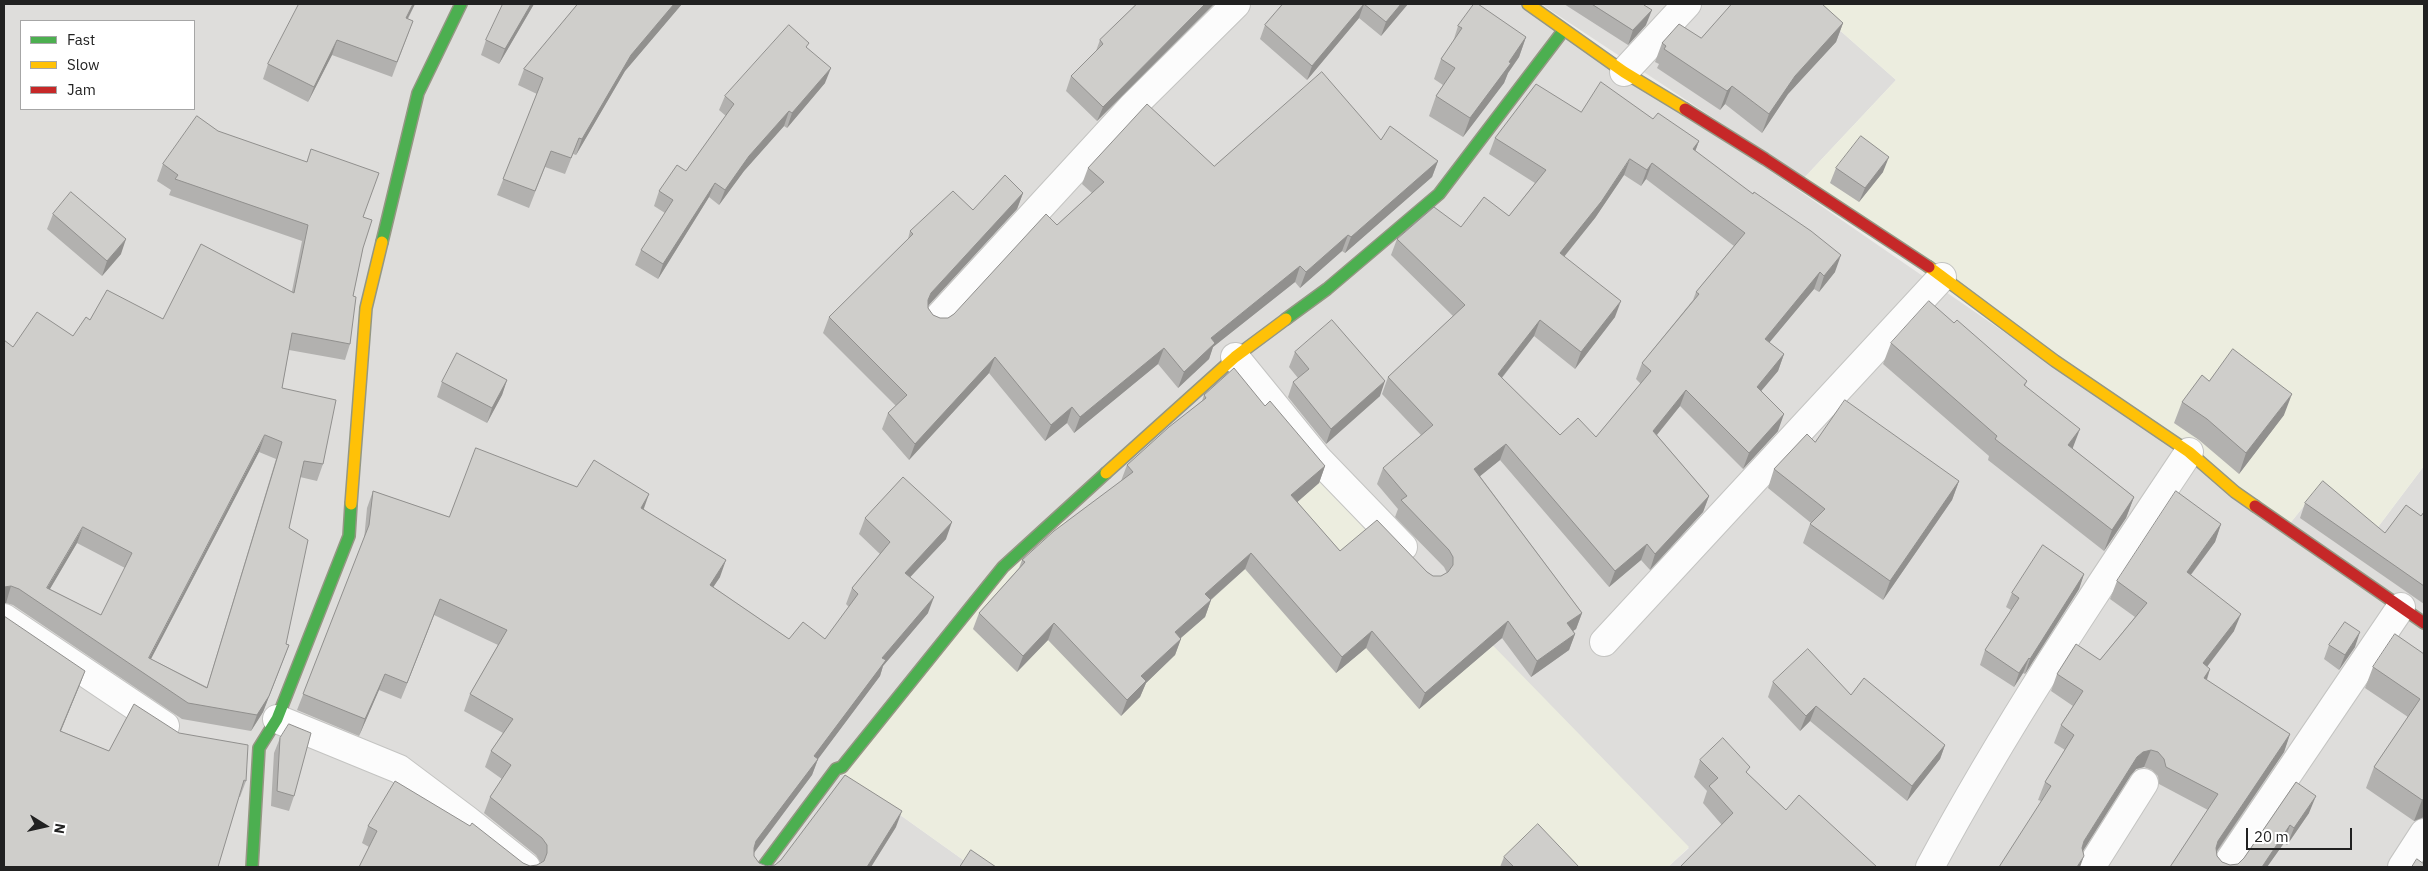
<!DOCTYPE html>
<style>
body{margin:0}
#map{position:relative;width:2428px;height:871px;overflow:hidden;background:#eeedea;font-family:"IBM Plex Sans",sans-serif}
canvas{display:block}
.frame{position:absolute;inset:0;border:5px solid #212121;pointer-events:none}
.legend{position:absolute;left:20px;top:20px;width:175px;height:90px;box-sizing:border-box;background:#fff;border:1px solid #a6a6a6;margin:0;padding:6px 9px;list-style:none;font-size:15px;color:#212121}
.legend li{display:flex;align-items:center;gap:10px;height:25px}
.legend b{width:25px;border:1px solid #a6a6a6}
.north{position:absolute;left:20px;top:801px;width:50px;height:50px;-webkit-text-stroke:4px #fff;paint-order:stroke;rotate:100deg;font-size:14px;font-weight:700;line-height:20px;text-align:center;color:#212121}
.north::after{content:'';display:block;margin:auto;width:18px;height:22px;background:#212121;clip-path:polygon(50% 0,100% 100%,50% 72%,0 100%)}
.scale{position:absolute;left:2246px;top:828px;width:106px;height:22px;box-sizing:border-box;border:2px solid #212121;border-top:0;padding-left:6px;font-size:15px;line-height:18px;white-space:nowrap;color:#212121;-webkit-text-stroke:4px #fff;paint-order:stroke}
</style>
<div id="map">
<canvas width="2428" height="871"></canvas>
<div class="frame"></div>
<ul class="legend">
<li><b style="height:6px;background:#4caf50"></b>Fast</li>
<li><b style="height:6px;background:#ffc107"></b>Slow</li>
<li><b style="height:6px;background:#c62828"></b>Jam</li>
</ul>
<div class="north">N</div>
<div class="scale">20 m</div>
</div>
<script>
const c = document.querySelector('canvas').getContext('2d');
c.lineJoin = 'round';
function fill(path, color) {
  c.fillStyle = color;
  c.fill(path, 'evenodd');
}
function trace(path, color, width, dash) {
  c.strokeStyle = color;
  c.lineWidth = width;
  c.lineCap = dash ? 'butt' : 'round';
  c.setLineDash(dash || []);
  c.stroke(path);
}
fill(new Path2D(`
 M4,4H1528L2287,527L2317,490L2372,535L2424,466V867H1668L1689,848L837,770L973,867H4ZM21,21H194V109H21Z
 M1541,4H1640L1645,7L1648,4H1810L1896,80L1804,178Z`), '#dedddb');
fill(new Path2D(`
 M1810,4H2424V466L2372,535L2317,490L2287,527L1804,178L1896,80Z
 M1296,443L1689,847L1668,867H973L836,769L1042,529Z`), '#eceddf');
const street = new Path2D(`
 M1624,72L1687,4
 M937,319L1132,107L1236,4
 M1235,357L1318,459L1403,547
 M4,618L165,726
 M1604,642L1942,277
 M277,719L399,769L467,820L526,867
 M1930,867C2007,723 2098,588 2189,452
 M2091,867L2144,783
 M2225,867L2401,607
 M2402,867L2424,833`);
const fast = new Path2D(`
 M382,242L418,93L461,4
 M1286,319L1327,289L1439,194L1563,31
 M252,867L259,748L277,719L349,536L351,504
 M763,867L836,769L842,767L1003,567L1106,473`);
const slow = new Path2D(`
 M1528,4L1624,72L1685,109
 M1929,267L2055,361L2189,452L2235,492L2255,506
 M1106,473L1235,357L1286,319
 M351,504L366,308L382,242`);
const jam = new Path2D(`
 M1685,109L1765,159L1929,267
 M2255,506L2424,623`);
trace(street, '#c4c4c2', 30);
trace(fast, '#949783', 14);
trace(slow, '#949783', 14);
trace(jam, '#949783', 14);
trace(street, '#fcfcfc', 28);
trace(fast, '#4caf50', 11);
trace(slow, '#ffc107', 11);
trace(jam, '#c62828', 11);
fill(new Path2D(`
 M415,4L408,19L413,21L392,77L332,55L308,102L263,79L268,64Z
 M534,4L499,64L481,55L486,40Z
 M578,4H682L625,71L576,155L573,154L565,174L545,167L529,208L497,195L537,94L518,85L524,69Z
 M1137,4H1214L1097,121L1066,91L1071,76L1096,51L1100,40Z
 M1283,4H1408L1381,36L1359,18L1307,80L1260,39L1265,25Z
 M1564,4H1645L1646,25L1628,45Z
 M1843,23L1836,42L1788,94L1762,133L1725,104L1720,110L1657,68L1659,64L1655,62L1662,43Z
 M1458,26L1526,37L1519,57L1508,73L1504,83L1463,137L1429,116L1436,96L1443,85L1434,79L1441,59L1453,42Z
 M807,48L825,83L787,128L784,126L744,171L719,205L709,197L658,279L635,265L641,250L665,213L654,206L659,191L686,171L726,116L719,110L725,96Z
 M1581,112L1653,119L1699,141L1695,151L1835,272L1819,292L1814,289L1769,342L1784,354L1778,371L1761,391L1778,431L1743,469L1680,406L1657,435L1709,496L1703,512L1650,570L1641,560L1609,587L1500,460L1480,476L1582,613L1576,629L1573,631L1575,634L1569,650L1531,677L1502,638L1419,709L1366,648L1336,673L1245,569L1211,600L1205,617L1181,638L1175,655L1146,683L1140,697L1121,716L1048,640L1017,672L973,629L979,613L1019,568L1022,560L1121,481L1127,465L1202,401L1204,395L1265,406L1325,466L1319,483L1297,502L1340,551L1427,572L1433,576H1441L1447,573L1444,567L1395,517L1398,509L1377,484L1383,468L1421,435L1382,394L1388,377L1453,316L1391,255L1397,239L1461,227L1509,216L1535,183L1489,154L1495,138ZM1624,175L1641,186L1646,179L1734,246L1696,292L1693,300L1642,363L1636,379L1641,384L1596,437L1560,435L1502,378L1534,336L1575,369L1615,317L1564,257L1595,218Z
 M218,131L363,217V248L353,296L350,344L345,360L289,350L282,388L323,464L317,481L300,477L289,528L286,644L289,645L263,712L251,731L182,719L13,605L6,603L13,347L73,336L90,320L163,319L292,291L302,241L169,195L171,190L157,181L163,164ZM259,452L276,459L207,687L151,659ZM77,543L125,568L101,615L50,589Z
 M1381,140L1438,161L1432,177L1345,253L1342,251L1300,288L1295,282L1213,347L1209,359L1178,388L1158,364L1074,433L1067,423L1045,441L989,373L909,460L882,429L888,413L896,406L823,333L829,317L908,239L910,231L1023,193L1017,209L928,306V308L933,315L940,318H948L954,314L1057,225L1092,193L1082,184L1088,168L1214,166Z
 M1836,168L1883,172L1859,202L1830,183Z
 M53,214L121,254L102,276L47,229Z
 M1954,323L2027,381L2025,386L2073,449L2134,497L2126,518L2104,551L1988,460L1989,456L1883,364L1891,343Z
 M1295,352L1380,396L1326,444L1288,397L1293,382L1298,378L1289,367Z
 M507,380L502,395L487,423L437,397L442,382Z
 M2209,381L2284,415L2239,474L2199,440L2174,423L2182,402Z
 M1815,442L1959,481L1952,500L1883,600L1803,543L1810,524L1811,523L1768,488L1774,469Z
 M577,487L644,509L720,577L713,587L789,639H825L849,607L846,604L852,588L880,554L859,534L865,518L946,539L910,577L928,613L883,666L880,676L818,759L812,775L754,853V856L759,863L767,866L775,865L896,827L871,867H359L369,847L362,843L368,826L523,863L530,866L537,865L541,863L536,855L484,813L490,797L502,779L485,767L491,751L503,733L464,711L470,694L498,645L434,615L401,699L379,690L359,736L297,710L364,540L367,508L373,491L449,517Z
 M2305,503L2385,533L2421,516L2424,512V604L2300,518Z
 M2221,524L2215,542L2191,575L2234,631L2207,667L2210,669L2207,680L2290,734L2284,752L2217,852V856L2222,862L2230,865L2238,864L2244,858L2296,782L2309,813L2287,845L2284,843L2267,867H2170L2208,810L2159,784L2158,776L2152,770L2144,767L2136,769L2131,775L2041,801L2038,800L2045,782L2065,750L2054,743L2061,725L2073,706L2051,691L2057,674L2100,660L2135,617L2110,599L2117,581Z
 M2084,574L2079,589L2025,674L2023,673L2014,687L1980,665L1985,650L2011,610L2006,607L2012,593Z
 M2329,645L2355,647L2339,670L2324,659Z
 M2424,654V817L2414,821L2366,788L2374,767L2408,717L2365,688L2373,667Z
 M85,671L61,731L109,751L246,781L240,797H239L4,867Z
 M1773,682L1851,695L1945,745L1940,759L1907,801L1810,721L1800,731L1768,697Z
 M280,738L294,796L289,811L271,806L274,753Z
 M1700,760L1748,774L1786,810L1722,825L1703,803L1707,791L1694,777Z
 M1504,857L1579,867H1500Z`), '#b2b1af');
fill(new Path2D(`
 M413,4H415L400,33L406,18Z
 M531,4H534L499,64L505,49Z
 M674,4H682L625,71L576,155L582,139L631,55Z
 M1205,4H1214L1097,121L1103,107Z
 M1364,4L1359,18L1307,80L1312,66Z
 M1401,4H1408L1381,36L1386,22Z
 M1652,10L1646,25L1628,45L1633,30Z
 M1843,23L1836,42L1788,94L1762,133L1769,114L1795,76Z
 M1526,37L1519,57L1508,73L1504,83L1463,137L1470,118Z
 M337,40L332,55L308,102L314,87Z
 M831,68L825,83L787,128L792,113Z
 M1732,86L1725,104L1720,110L1727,91Z
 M789,111L784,126L744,171L719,205L725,190L749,156Z
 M1699,141L1693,157V149Z
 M1889,157L1883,172L1859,202L1865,188Z
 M1630,159L1624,175L1595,218L1554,269L1560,253Z
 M1438,161L1432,177L1345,253L1351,237Z
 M1652,163L1646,179L1641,186L1647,170Z
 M715,183L709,197L658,279L663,264Z
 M1023,193L1017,209L925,309L928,300L931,293Z
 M1348,235L1342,251L1300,288L1306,272Z
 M126,239L121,254L102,276L107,261Z
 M1841,255L1835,272L1819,292L1824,276Z
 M1300,266L1295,282L1213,347L1209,359L1178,388L1184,372L1211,338Z
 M1820,272L1814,289L1759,355L1765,339Z
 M1621,301L1615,317L1575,369L1581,352Z
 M1540,320L1534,336L1492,390L1498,374Z
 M1164,348L1158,364L1074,433L1080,417Z
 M1784,354L1778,371L1751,403L1757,387Z
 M995,357L989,373L909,460L915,444Z
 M507,380L502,395L487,423L492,408Z
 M1385,381L1380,396L1326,444L1331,429Z
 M1686,390L1680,406L1647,447L1653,431Z
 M2292,394L2284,415L2239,474L2246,453Z
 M1072,407L1067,423L1045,441L1051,425Z
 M1784,414L1778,431L1743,469L1749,453Z
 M2080,429L2072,450L2068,445Z
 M265,435L259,452L143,674L149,658Z
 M1506,444L1500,460L1469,485L1474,469Z
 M1325,466L1319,483L1286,512L1291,495Z
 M1959,481L1952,500L1883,600L1890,581Z
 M649,494L643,511L641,508Z
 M1709,496L1703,512L1650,570L1655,554Z
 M2134,497L2126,518L2104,551L2112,530Z
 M952,522L946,539L899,589L905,573Z
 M2221,524L2215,542L2180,589L2187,572Z
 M83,527L77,543L41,604L47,588Z
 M1647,544L1641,560L1609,587L1615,571Z
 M1251,553L1245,569L1199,610L1205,594Z
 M726,560L720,577L704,601L710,585Z
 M2084,574L2079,589L2025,674L2030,659Z
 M11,586L6,603H4V587Z
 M934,597L928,613L883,666L880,676L818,759L812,775L750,858L756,841L814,756L882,658Z
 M440,599L434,615L401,699L407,683Z
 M1211,600L1205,617L1169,648L1175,632Z
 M1582,613L1576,629L1561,639L1567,623Z
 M2241,614L2234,631L2196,681L2203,663Z
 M1508,621L1502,638L1419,709L1425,693Z
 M1054,623L1048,640L1017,672L1023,656Z
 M1372,631L1366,648L1336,673L1342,657Z
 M2360,632L2355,647L2339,670L2345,655Z
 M1575,634L1569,650L1531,677L1537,661Z
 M1181,639L1175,655L1146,683L1140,697L1121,716L1127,700L1141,676Z
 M289,645L263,712L251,731L257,715Z
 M2029,658L2023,673L2014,687L2019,673Z
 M2210,669L2204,687V678Z
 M85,671L79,687L54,747L60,731Z
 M385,674L379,690L359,736L365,719Z
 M1816,706L1810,721L1800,731L1806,716Z
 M2290,734L2284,752L2212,858L2218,841Z
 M1945,745L1940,759L1907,801L1912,786Z
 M2151,750L2144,767L2136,769L2131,775L2078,859L2084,841L2137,757L2143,752Z
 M2316,796L2309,813L2287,845L2294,828Z
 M2424,799V817L2414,821L2422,800Z
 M902,811L896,827L871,867H867Z
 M2290,825L2284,843L2267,867H2262Z
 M2084,856L2080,867H2077Z`), '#91908e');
const building = new Path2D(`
 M299,4H413L406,18L413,21L397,62L337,40L314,87L268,64Z
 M503,4H531L505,49L486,40Z
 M578,4H674L631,55L582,139L579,138L571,158L551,151L535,191L503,179L543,78L524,69Z
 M1137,4H1205L1103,107L1071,76L1103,44L1100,40Z
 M1283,4H1401L1386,22L1364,4L1312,66L1265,25Z
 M1474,4H1478L1526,37L1509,62L1511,63L1470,118L1436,96L1455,68L1441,59L1462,28L1458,26Z
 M1592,4H1645L1644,5L1652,10L1633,30Z
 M1732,4H1822L1843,23L1795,76L1769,114L1732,86L1727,91L1664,49L1666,46L1662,43L1679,24L1701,38Z
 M789,25L809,43L806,47L831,68L792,113L789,111L749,156L725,190L715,183L663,264L641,250L673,200L659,191L677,165L686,171L734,104L725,96Z
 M1322,72L1381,140L1390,126L1438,161L1351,237L1348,235L1306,272L1300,266L1211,338L1215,343L1184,372L1164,348L1080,417L1072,407L1051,425L995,357L915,444L888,413L907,395L829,317L913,234L910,231L953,191L973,210L1005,175L1023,193L931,293L928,300V308L933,315L940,318H948L954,314L1046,214L1057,225L1104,182L1088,168L1147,104L1214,166Z
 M1601,82L1653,119L1658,113L1699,141L1693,149L1753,194L1754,192L1811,231L1841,255L1824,276L1820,272L1765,339L1784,354L1757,387L1784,414L1749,453L1686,390L1653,431L1709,496L1655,554L1647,544L1615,571L1506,444L1474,469L1582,613L1567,623L1575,634L1537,661L1508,621L1425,693L1372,631L1342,657L1251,553L1205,594L1211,600L1175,632L1181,639L1141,676L1146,681L1127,700L1054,623L1023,656L979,613L1025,562L1022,560L1054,531L1133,472L1127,465L1169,427L1206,398L1204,395L1234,368L1265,406L1270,401L1325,466L1291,495L1340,551L1377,520L1427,572L1433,576H1441L1448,572L1453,565V557L1449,550L1401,500L1407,496L1383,468L1433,425L1388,377L1465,305L1397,239L1434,207L1461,227L1484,197L1509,216L1546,170L1495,138L1536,84L1581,112ZM1630,159L1647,170L1652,163L1745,233L1696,292L1699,294L1642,363L1651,371L1596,437L1578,418L1560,435L1498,374L1540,320L1581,352L1621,301L1560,253L1601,202Z
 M197,116L218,131L307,162L311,149L379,173L363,217L372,220L363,248L353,296L356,297L350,344L292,333L282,388L336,400L323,464L304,461L289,528L308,540L286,644L289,645L269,696L257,715L188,703L19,589L11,586L4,587V340L13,347L37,312L73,336L86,317L90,320L107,290L163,319L201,244L294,293L308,225L175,179L178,175L163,164ZM265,435L282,442L207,688L149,658ZM83,527L132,553L101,615L47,588Z
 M1861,136L1889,157L1865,188L1836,168Z
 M71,192L126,239L107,261L53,214Z
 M1929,301L1954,323L1957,320L2027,381L2024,385L2080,429L2068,445L2134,497L2112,530L1995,439L1997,436L1891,343Z
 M1332,320L1385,381L1331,429L1293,382L1309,369L1295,352Z
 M2233,349L2292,394L2246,453L2207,419L2182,402L2202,375L2209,381Z
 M457,353L507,380L492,408L442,382Z
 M1845,400L1959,481L1890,581L1810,524L1825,509L1774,469L1807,434L1815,442Z
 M476,448L577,487L594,460L649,494L641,508L726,560L710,585L789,639L803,622L825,639L858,594L852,588L890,542L865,518L903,477L952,522L905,573L934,597L882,658L886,660L814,756L818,759L756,841L754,848V856L759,863L767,866L775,865L781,860L845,775L902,811L867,867H359L377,831L368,826L395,781L470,826L472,823L523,863L530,866L537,865L544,861L547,853V845L542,838L490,797L511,765L491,751L513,719L470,694L507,630L440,599L407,683L385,674L365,719L303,694L369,525L373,491L449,517Z
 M2323,481L2385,533L2406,505L2421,516L2424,512V586L2305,503Z
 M2176,491L2221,524L2187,572L2241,614L2203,663L2210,669L2204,678L2290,734L2218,841L2216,848L2217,856L2222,862L2230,865L2238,864L2244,858L2296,782L2316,796L2294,828L2290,825L2262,867H2170L2218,794L2166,767L2164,759L2158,752L2151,750L2143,752L2137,757L2084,841L2082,848L2084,856L2077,867H1999L2051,786L2045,782L2074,735L2061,725L2083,691L2057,674L2076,644L2100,660L2147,603L2117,581Z
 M2043,545L2084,574L2030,659L2029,658L2019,673L1985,650L2019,598L2012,593Z
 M4,616L85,671L60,731L109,751L134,704L179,733L248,745L246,781L244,780L218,867H4Z
 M2345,622L2360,632L2345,655L2329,645Z
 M2395,634L2424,654V799L2422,800L2374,767L2420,699L2373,667Z
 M1808,649L1851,695L1864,678L1945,745L1912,786L1816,706L1806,716L1773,682Z
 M289,724L311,733L294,796L277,791L280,738Z
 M1723,738L1750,767L1746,772L1786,810L1799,795L1877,867H1680L1733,813L1709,786L1718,778L1700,760Z
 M1538,824L1579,867H1514L1504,857Z
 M971,850L996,867H960Z
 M2417,859L2424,864V867H2412Z`);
fill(building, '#cfcecb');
trace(building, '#91908e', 1);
</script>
